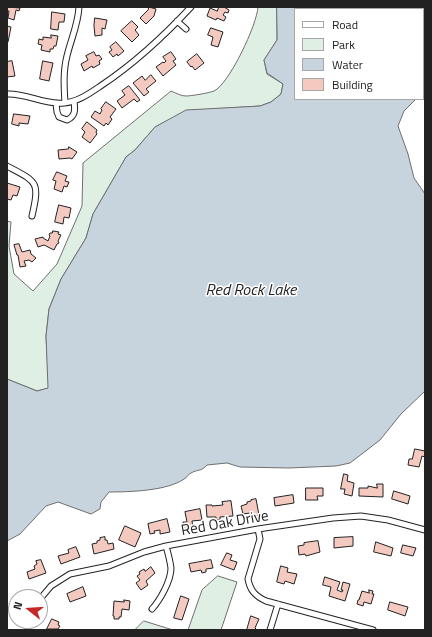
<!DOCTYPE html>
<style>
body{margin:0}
#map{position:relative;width:432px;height:637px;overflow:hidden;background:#fff;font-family:"Titillium Web",sans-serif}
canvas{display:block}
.frame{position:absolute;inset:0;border:8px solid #222;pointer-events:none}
.legend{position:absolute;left:294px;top:8px;width:130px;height:92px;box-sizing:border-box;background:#fff;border:1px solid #a7a7a7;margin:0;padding:5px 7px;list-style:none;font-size:12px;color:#222}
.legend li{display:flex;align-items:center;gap:8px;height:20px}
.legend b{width:20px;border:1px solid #a7a7a7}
.north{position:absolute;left:8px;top:589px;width:40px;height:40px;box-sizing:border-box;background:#fff;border:1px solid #a7a7a7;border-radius:50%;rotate:287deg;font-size:11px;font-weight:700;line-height:16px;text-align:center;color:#222}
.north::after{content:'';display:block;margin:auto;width:14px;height:18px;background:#c62828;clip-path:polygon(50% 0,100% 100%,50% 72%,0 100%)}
</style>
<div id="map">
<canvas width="432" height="637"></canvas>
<div class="frame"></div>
<ul class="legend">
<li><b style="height:5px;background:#fff"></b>Road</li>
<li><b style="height:11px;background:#e0efe3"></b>Park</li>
<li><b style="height:11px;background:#c7d3dd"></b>Water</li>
<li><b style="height:11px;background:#f3c9c0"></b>Building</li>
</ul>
<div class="north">N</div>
</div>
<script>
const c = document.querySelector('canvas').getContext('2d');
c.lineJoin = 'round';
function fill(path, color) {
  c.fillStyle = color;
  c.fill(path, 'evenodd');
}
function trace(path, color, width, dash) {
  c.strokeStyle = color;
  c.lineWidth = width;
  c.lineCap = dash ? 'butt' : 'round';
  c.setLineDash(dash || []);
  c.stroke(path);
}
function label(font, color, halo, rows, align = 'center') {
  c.font = font + ' "Titillium Web",sans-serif';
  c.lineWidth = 3;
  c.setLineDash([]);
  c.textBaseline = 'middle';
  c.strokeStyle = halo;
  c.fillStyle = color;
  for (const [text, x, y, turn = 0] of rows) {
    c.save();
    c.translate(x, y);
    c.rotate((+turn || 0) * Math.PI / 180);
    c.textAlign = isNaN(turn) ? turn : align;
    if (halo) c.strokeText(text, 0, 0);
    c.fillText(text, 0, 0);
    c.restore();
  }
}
const green = new Path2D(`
 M258,7H277V40L264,60L267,74L283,84L281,94L271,102L260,106L199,110L165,122L155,127L135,150L126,157L93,214L86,238L61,279L49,309L46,336L49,388L37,391L7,379V221L11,222L9,246L14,274L33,291L57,264L82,206L83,163L171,91C176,93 181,96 186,96C191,96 209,93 214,91C229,84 257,25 258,7Z
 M218,576L237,582L221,630H188L202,590Z
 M144,621L173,630H135Z`);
fill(green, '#e0efe3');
trace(green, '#6f6f6f', 1);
const water = new Path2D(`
 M277,7H425V89L423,91V9H295V99H416L404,111L398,126L408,154L414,178L425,194V391L401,414L380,440L350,463L336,466L289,468L240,467L227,463L207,465C201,472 198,469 191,473C188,474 187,478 184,479C167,491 129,492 109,492L101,502L100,509L91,514L58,502L46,506L20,534L7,541V379L37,391L48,388L46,336L49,309L61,279L86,238L93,214L126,157L135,150L155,127L186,110L260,106L271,102L281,94L283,84L267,73L264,60L277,40Z`);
fill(water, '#c7d3dd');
trace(water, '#6f6f6f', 1);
const building = new Path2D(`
 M7,7L20,8L19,11L16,10L14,20L8,18L9,11H7Z
 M149,7L156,9L154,16L146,24L140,18L148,10Z
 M219,7H224L229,10L228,13L225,12L223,15L226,17L224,21L217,18L216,20L207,16L210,8L217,11Z
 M52,12L65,14L64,22H59L58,30L51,29Z
 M95,18L107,20L105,29L102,28V35L95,36L94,26Z
 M132,21L138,27L135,30L139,35L132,42L121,31Z
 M7,26L11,27L8,42H7Z
 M211,28L223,32L218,47L211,45L213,37L208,35Z
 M51,35L58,36L56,46H54L53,49H50V52L41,50L42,45L38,44L39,39L43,40V37L51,38Z
 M116,42L124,51L118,56L117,54L113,57L109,52L112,50L110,47Z
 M94,52L96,56L99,55L102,59L99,61L100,64L93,68L92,66L84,71L81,64L88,60L86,56Z
 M171,52L176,59L173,61L176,65L163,76L156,67L163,62L164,63L166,61L163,57Z
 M197,54L204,63L195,70L192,66L191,67L187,62Z
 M12,61L15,76L7,77V62Z
 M43,61L53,63L49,81L40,79Z
 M151,75L156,81L146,89L149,92L144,96L133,83L142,76L145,80Z
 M129,86L140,100L137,102L134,99L122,108L117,101L125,95L122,91Z
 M106,102L116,109L110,117L112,119L108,125L106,123L104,126L91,117L95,111L100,114L102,110L101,109Z
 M14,114L30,116L28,124L19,123V126L12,124Z
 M87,122L97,130L96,132L97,134L90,143L82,137L85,132L82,129Z
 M69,147L77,152L72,159L70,158L59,159L58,150L68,149Z
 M57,172L67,176L65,181L69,182L67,187L64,186L62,192L54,189L56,181L53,180Z
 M7,183L20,187L17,196L13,195L11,200L7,199Z
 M59,205L71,208L69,218L64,217L63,224L55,222Z
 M53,231L59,232L58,234L61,235L58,241L59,243L57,244L54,250L44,245L38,247L35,239L43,237V238L48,241L50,236L49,235L50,233H52Z
 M19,244L22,252L30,250L31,254L36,258L32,262L29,260L24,261L26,266L20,267L18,255H17L14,245Z
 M415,449L425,451V457L422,456L419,467L408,465L409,459H412Z
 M344,474L348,475L347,481L354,483L352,496L344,494L345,489H341Z
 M377,484H383V497L359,496V488H368V486L377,488Z
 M306,488H323V496H317L318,500H306Z
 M394,491L410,496L408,504L392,499Z
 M293,495L294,503L275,506L274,498Z
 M256,499L259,515L251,517L250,513L243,514L241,506L247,504V502L251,501V500Z
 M231,501L233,516L220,517V520H216V517H207L206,505H212V506L223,505L222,502Z
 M200,509L202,520L192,521L193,528L184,530L183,522H187L185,512Z
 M167,519L170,532L160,534V530L154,531L155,533L150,534L148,524Z
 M125,526L141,533L135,547L119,540Z
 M105,537V540H107L108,544L113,543L114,549L94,554L92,544L97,543V541L100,540V538Z
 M353,537V546L334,548V538Z
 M318,541L320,552L306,556L305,554L299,555L298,546L304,545V543Z
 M376,542L393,548L391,556L374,552Z
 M403,545L416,548L413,556L401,553Z
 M76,547L80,557L61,564L58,556L69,553L68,550Z
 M227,553L232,555L230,560L237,562L234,570L221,565Z
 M41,560L46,573L29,579L27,572L35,569L34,566L37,564L36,561Z
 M211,560L213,568L206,569V572L202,573L201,570L191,572L189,564Z
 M281,566L288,568L287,572L297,574L294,584L285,581L284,584L277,582Z
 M151,567L155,573L146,581L148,585L141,590L136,583L140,580L137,576L140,574L139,572L144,569L145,571Z
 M325,577L340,582L337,590L342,592L343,590H341L343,582L350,584L345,601L329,596L331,587L323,585Z
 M83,587L86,596L70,602L67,594Z
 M369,590L373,591L372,594H374L371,604L364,602L363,606L357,604L358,600H359L362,591L369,593Z
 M181,596L189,599L182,620L174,618Z
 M124,600L130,601L129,610L122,609L121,617H119V619H114V616H113L114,601L124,602Z
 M390,602L408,607L405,616L388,610Z
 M251,616L259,619L255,628L257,630H247Z
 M52,619L59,622L58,625L60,626L58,629H47Z`);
fill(building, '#f3c9c0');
trace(building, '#222', 1);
const street = new Path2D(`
 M177,21L186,29
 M7,94C27,93 44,105 64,103C78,102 90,93 102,85C135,63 164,36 191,7
 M56,103L57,112L59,117L67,120C76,116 75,109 74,101
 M65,103C64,87 63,71 67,56C71,39 78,25 79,7
 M7,166C37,182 40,181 32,216
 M258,529L260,539L248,579C250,590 255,596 266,601L373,630
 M40,599L51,586L70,574L109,566L144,552L166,546L258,529L333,518L361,516L388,520L425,530
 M152,609C160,600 171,581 171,568C170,561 168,553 166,546
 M27,630L30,621
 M270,630L278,604`);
trace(street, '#222', 7);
trace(street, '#fff', 5);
label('15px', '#222', '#fff', [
 ["Red Oak Drive",225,524,-10]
]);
label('italic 16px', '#222', '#fff', [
 ["Red Rock Lake",251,291]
]);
</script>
